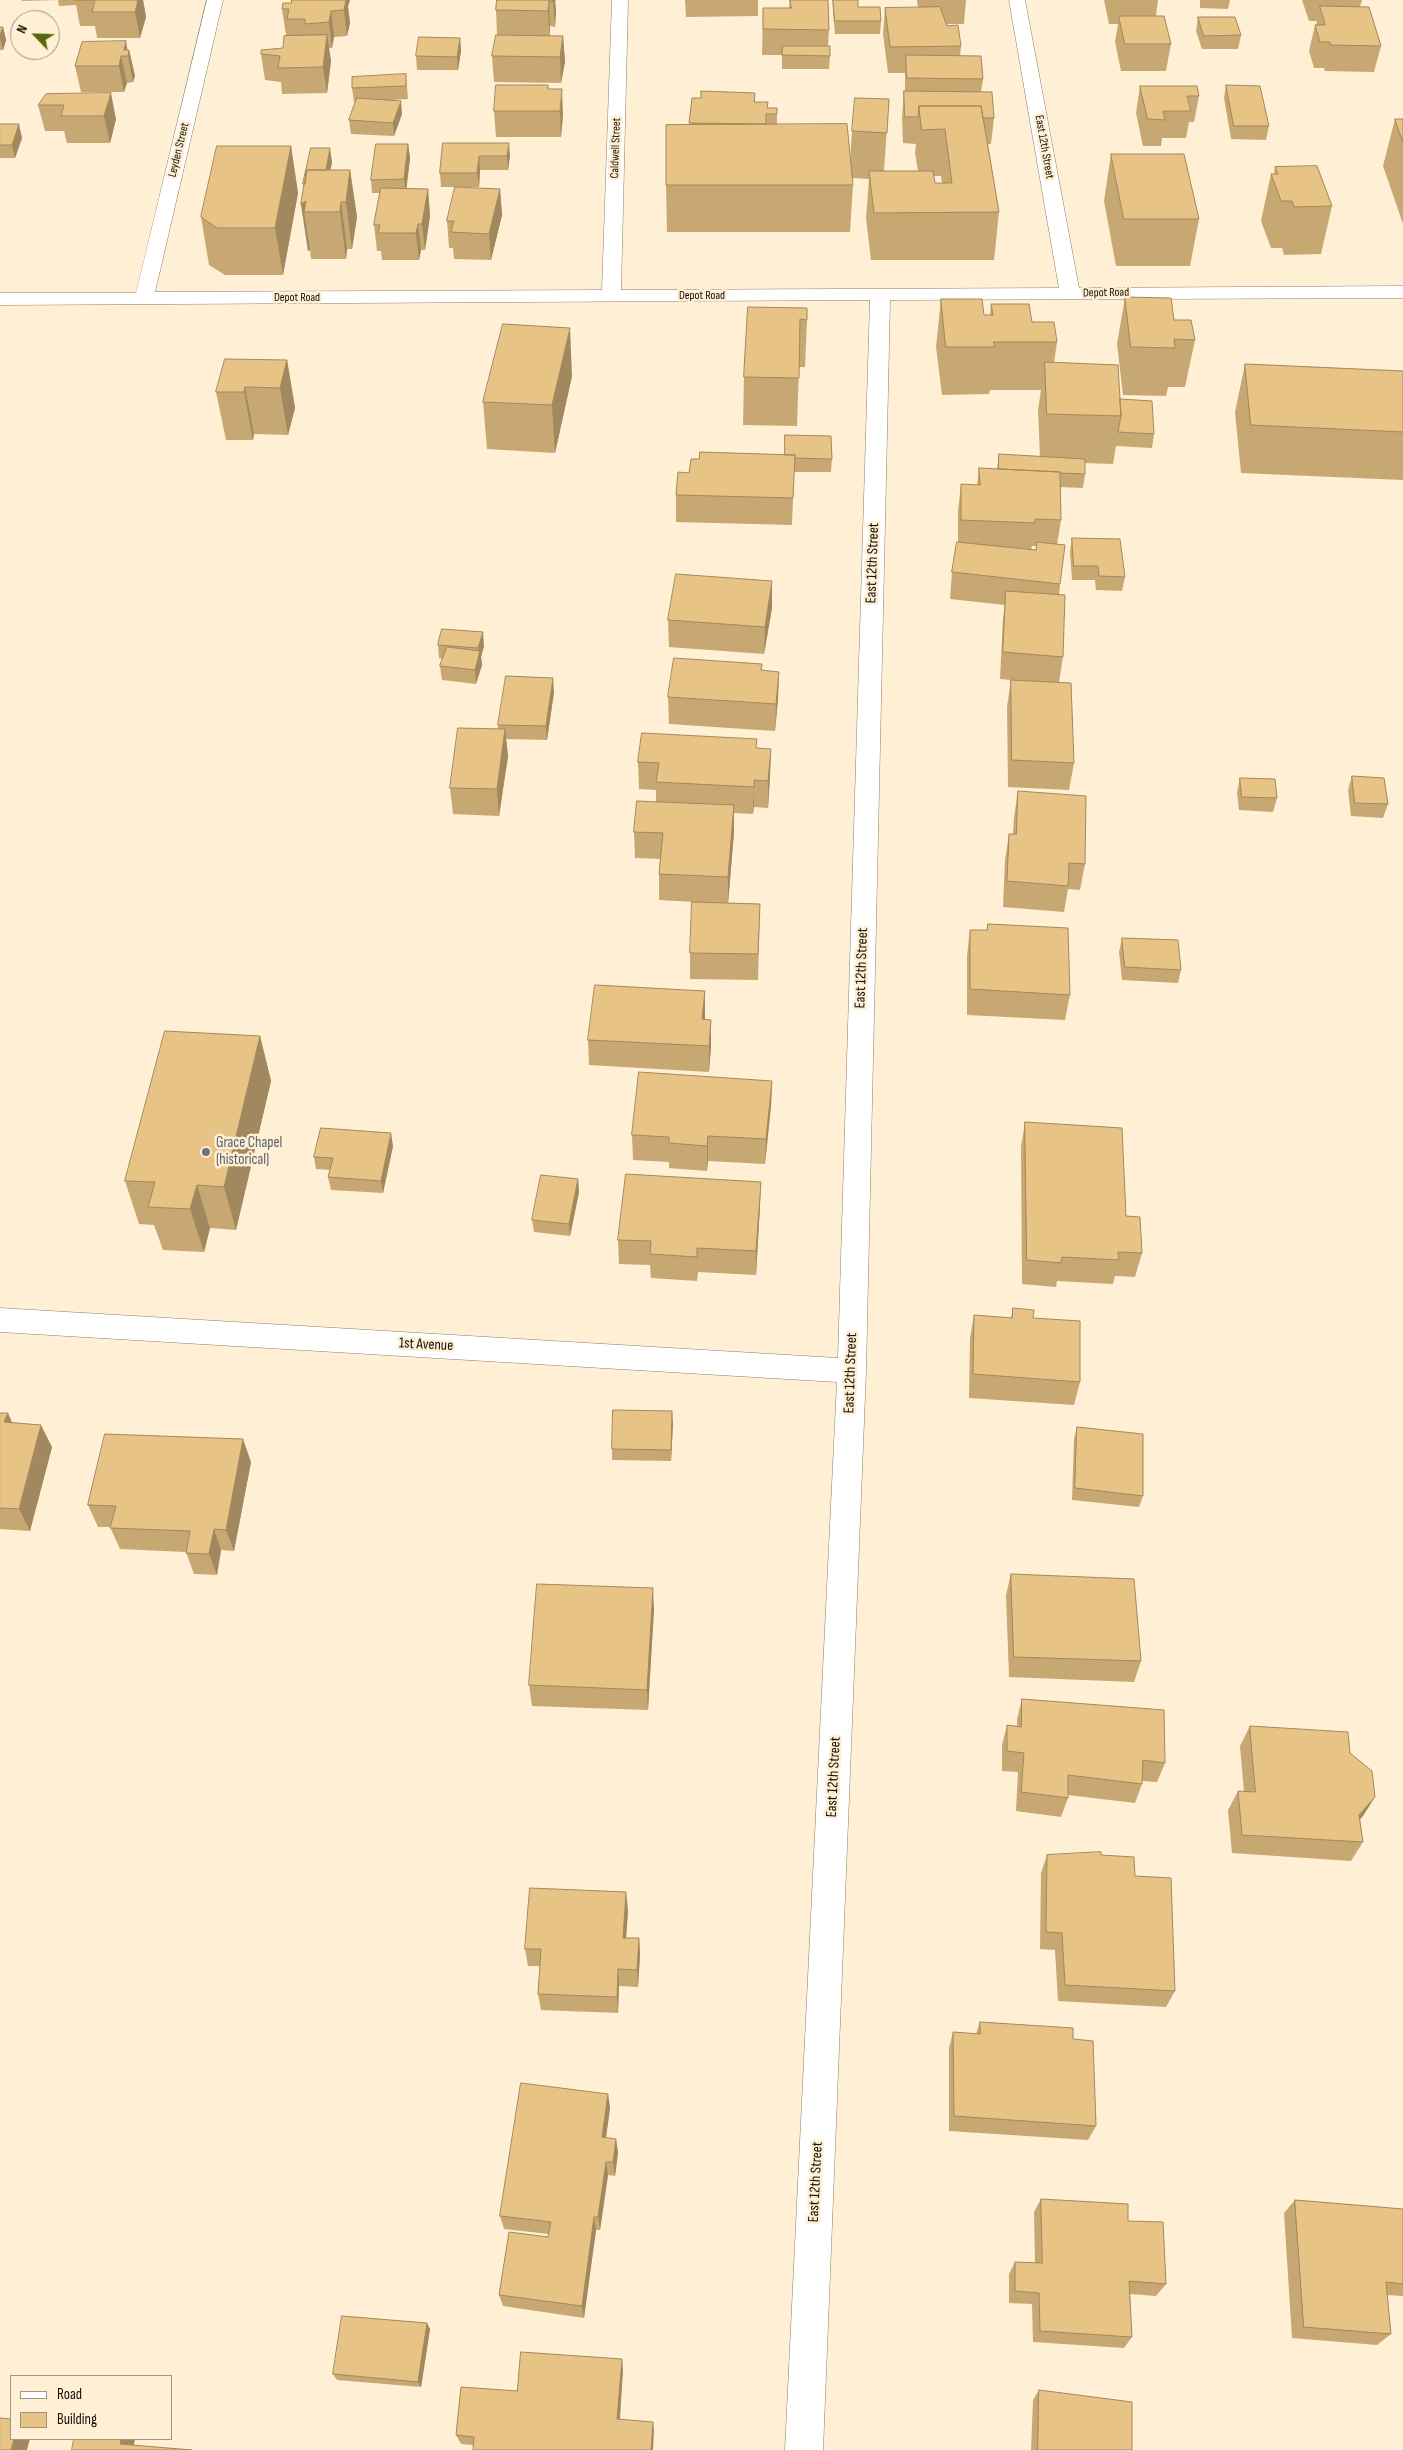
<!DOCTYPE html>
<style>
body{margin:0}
#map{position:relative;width:1403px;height:2450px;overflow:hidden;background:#feefd5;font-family:"Sofia Sans Condensed",sans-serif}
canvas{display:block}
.legend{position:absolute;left:10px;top:2375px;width:162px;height:65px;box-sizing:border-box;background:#feefd5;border:1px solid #a09582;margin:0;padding:6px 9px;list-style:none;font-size:15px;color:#140f06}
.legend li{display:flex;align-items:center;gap:10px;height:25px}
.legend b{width:25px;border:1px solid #a09582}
.north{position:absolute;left:10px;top:10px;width:50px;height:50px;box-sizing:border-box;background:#feefd5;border:1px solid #a09582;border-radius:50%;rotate:294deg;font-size:14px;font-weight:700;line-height:20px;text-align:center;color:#140f06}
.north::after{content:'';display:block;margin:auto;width:18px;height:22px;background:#58670e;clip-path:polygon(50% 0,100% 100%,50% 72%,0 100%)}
</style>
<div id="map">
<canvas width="1403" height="2450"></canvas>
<ul class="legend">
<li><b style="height:6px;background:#fff"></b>Road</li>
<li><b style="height:14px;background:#e7c386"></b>Building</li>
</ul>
<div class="north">N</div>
</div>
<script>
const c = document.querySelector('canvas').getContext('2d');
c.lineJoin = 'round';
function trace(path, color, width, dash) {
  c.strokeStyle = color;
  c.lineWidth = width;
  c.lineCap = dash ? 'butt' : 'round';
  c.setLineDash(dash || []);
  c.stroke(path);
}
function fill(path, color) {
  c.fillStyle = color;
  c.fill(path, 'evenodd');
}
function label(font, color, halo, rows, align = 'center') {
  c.font = font + ' "Sofia Sans Condensed",sans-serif';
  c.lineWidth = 5;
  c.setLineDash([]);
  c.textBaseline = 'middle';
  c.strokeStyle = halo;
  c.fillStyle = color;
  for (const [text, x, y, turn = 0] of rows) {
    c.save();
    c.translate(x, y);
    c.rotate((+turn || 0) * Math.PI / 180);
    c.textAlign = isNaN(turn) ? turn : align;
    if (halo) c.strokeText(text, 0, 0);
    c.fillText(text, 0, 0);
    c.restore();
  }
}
const minor = new Path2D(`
 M207,0H223L155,292L602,290L612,0H628L621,290L1059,288L1009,0H1025L1079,288L1403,286V298L890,300L866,1371L823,2450H785L837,1382L0,1332V1308L838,1358L870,300L0,305V293H136Z`);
trace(minor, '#8b7e67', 1);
fill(minor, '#fff');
fill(new Path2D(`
 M22,0H143L146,17L140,38H97L95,26H80L76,5L59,6L58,0L22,1Z
 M497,0H556V1H555L556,11L555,27L550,26V36H563L565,62L561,83L494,82L492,56L497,35L496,10Z
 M685,0H758V16L686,17Z
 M790,0H828L829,30L828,46L830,56L829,69H782V55H762L763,8H789Z
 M833,0L858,7L881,21L880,34H835L833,13Z
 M917,0H966L964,24H947L961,46L960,56L983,79L981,92L994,118L991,144H988L999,212L994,260H871L866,218L869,179L852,178L853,185L850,232H667L666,185L689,125L692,98H701L755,93V102L768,108H777V124L850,162L852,131L889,99L884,171H918L915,153L916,144L903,143L902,118L904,91H905V73H888L883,34L885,8H918ZM934,176H941L942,183H935Z
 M1104,0H1158L1156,16L1171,44L1166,71H1121L1115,42L1118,24H1109Z
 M1186,0H1230L1228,9L1200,8V0Z
 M1302,0H1362L1360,7L1381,46L1374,72L1325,71L1324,68H1314L1309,51L1315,25H1316L1317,21H1309Z
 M291,3L348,7L350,23L347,36L334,37L332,48H329L331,61L327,93L282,94L281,82L265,80L261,54L283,48L289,35H286L282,9Z
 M1198,17L1241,35L1238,49H1202L1196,31Z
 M0,27H3L6,40L3,50H0Z
 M460,38L461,51L458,70H417L416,56Z
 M128,50H129L135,76L133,82L127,83L124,92H81L75,66Z
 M406,74L408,99L391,100L402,114L394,136L351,134L349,120L356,102H354L352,88Z
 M548,85L549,89L563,115L561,137H496L494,111Z
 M1226,85L1269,126L1266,140L1231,139L1224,98Z
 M1140,86L1199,96L1194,122H1189L1186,138H1162L1161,146H1143L1136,113Z
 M46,94L116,119L110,143H67L64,131H45L38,105Z
 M1395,119H1403V224L1383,166Z
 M0,124L22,138L15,158H0Z
 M443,143L510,156L508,170H480L479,187H441L440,173Z
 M408,144L410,158L406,189H428L430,216L425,250H421L419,260H382L381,251H377L374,225L380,193H372L371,180Z
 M291,146L298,193L283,275H225L209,265L201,217Z
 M1111,154L1199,219L1190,266H1116L1104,201Z
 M332,162L330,170H350L357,217L352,249H347L346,259H311L310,250L308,251L301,204L304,188L303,184Z
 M1275,167L1332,206L1321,254L1284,255L1282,248H1271L1261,221L1271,174H1274Z
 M500,189L502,215L491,260L454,259L453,248H449L447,221Z
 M1125,297L1174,320L1195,340L1185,387H1168L1166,396L1123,395L1117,344Z
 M941,299L984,315H990L991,304L1032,322L1057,342L1054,363L1120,399L1154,434L1152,448L1116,446L1113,464L1085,463V474L1083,488L1060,487L1061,520L1057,545L1060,584L1059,595L1063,657L1059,682L1074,763L1069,790L1008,787L1007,707L1011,680L1021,681L1000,679L1003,618L1005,605L950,599L952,572L958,542V511L961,484L977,485L979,468L997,469L999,454L1040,457L1038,410L1041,390H990L989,394L942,395L936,347ZM1032,546H1036V550H1031Z
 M748,307L807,320L805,367H799L797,426L743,425L744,377Z
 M287,360L295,408L288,435L254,434L253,440H226L216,392Z
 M1245,364L1403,371V480L1241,473L1235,412Z
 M572,376L555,453L487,449L483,402Z
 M700,452L832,459L831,472H794L792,525L676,522V495L689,473L699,459Z
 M1072,538L1125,577L1122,591L1096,590L1095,580H1072L1070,552Z
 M772,581V608L764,654L669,647L668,620Z
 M438,645L484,646L481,657L482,665L476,684L442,680L440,666L443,659L439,658Z
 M762,664V671L779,672L778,699L775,731L669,724L668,697Z
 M554,692L547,740L506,739L508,756L499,816L453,814L450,788L498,729V725Z
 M757,748L771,749L770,776L768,808L754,807L753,814L734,813V832L728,903L760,904L758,980L690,979V953L714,903L659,900V874L660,859L635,858L634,832L656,802V790L639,789L638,762Z
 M1352,776L1388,804L1383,818L1351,816L1348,790Z
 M1240,778L1277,798L1273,812L1239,810L1237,792Z
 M1018,791L1085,864L1080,890L1068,889L1064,912L1003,907L1005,860L1009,834H1013L1014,817Z
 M988,924L1070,995L1065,1020L967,1015V956L970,930H987Z
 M1122,938L1181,970L1178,983L1122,980L1119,952Z
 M705,991V1020H711V1046L709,1072L589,1065L588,1040Z
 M260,1036L271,1081L236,1230L210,1228L204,1252L163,1250L154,1225L139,1224L125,1181Z
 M772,1081L771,1106L765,1164L708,1161L707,1171L669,1168V1162L633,1160L632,1135Z
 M1025,1122L1126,1216L1142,1253L1135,1277L1115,1276L1113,1284L1057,1281L1056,1287L1022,1284L1021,1147Z
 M393,1146L383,1193L331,1190L328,1177L330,1170L316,1169L314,1157Z
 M578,1179L579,1192L570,1236L534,1232L532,1220Z
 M760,1206L756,1275L698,1272L697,1281L651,1278L650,1265L619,1264L618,1240Z
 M1013,1308L1033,1318L1080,1382L1074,1405L969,1398L970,1338L974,1315L1011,1318Z
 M0,1413L12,1423L52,1447L30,1531L0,1529Z
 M673,1423L671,1461L612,1460V1449Z
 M1077,1427L1143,1496L1139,1507L1072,1500L1074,1439Z
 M251,1462L234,1551L221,1550L217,1575L194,1574L186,1552L120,1549L110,1527H98L88,1505Z
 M1011,1574L1141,1661L1134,1682L1009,1677L1006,1595Z
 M654,1609L648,1710L532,1706L529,1685Z
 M1022,1699L1165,1763L1157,1782L1142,1781V1784L1135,1803L1068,1795V1798L1061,1817L1016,1811L1018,1772L1002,1771V1745L1007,1725L1017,1726V1719Z
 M1250,1726L1350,1753L1375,1797L1360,1819L1363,1842L1351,1861L1232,1853L1228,1810L1238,1791L1244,1792L1240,1746Z
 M1047,1855H1101L1135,1876L1175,1991L1166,2007L1058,2001L1055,1950L1040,1949L1041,1873Z
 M628,1910L626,1938H639L640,1955L638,1987L619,1986L618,2013L541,2010L538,1994L540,1966H528L525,1949Z
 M980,2022L1096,2126L1088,2140L949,2131V2048L953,2032L976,2034Z
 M608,2094L610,2108L606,2138L616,2139L618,2153L615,2176L608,2175L600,2230H596L584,2318L503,2306L499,2295L548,2237L549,2234L504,2229L500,2216Z
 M1041,2199L1128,2221L1166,2284L1156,2296L1130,2294L1132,2337L1124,2348L1033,2342L1032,2304L1009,2303V2274L1015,2262L1035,2263L1034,2212Z
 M1295,2200L1403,2209V2296L1387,2295L1391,2334L1377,2345L1292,2338L1284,2213Z
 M427,2323L430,2329L421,2387L337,2380L333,2374Z
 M623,2369L620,2420L654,2431L473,2445L461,2444L456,2435L517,2391Z
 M1039,2390L1132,2450H1031L1033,2400Z`), '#c7a873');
fill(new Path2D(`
 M138,0H143L146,17L140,38L135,12Z
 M346,0H350L348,7L350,23L347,36L344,10Z
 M553,0H555L556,11L555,27Z
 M549,1L550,26V37L548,11Z
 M331,11L334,37L332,48L329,22Z
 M3,27L6,40L3,50L0,38Z
 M327,35L331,61L327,93L323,67Z
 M563,36L565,62L561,83L560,57Z
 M460,38L461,51L458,70L457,57Z
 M126,41L128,53L129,50L135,76L133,82L128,56L124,50Z
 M121,56L127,83L124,92L119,66Z
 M562,89L563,115L561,137L560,111Z
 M111,93L116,119L110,143L104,116Z
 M401,101L402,114L394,136L393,123Z
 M19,124L22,138L15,158L12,145Z
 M509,143L510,156L508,170L507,156Z
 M408,144L410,158L406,193L404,179Z
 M291,146L298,193L283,275L275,228Z
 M330,148L332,162L325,197L323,184Z
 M479,156L480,170L479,187L477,173Z
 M350,170L357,217L352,249L346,202Z
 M428,189L430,216L425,250L422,224Z
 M500,189L502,215L491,260L489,234Z
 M306,201L304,212L310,250L308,251L301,204Z
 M341,202L347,249L346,259L340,212Z
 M418,224L421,250L419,260L416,233Z
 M570,328L572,376L555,453L552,405Z
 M287,360L295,408L288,435L280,388Z
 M245,387L254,434L253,440L244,392Z
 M772,581V608L764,654L765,627Z
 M483,632L484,646L481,657L482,665L476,684L475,670L479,656L478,648Z
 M779,672L778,699L775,731L776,704Z
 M553,678L554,692L547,740L546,726Z
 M505,729L508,756L499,816L497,789Z
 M771,749L770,776L768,808V781Z
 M754,780V807L753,814L754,787Z
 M734,805V832L728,904V877Z
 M705,991V1016L702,1045V1019Z
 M711,1020V1046L709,1072V1046Z
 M260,1036L271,1081L236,1230L224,1187Z
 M772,1081L771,1106L765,1164L766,1139Z
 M391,1133L393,1146L383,1193L381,1181Z
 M708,1136V1161L707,1171V1146Z
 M578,1179L579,1192L570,1236L569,1224Z
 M761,1182L760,1206L756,1275V1251Z
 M197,1185L210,1228L204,1252L190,1209Z
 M672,1411L673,1423L671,1461V1450Z
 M8,1413L18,1436L4,1422Z
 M41,1425L52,1447L30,1531L19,1509Z
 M243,1439L251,1462L234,1551L226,1530Z
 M214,1529L221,1550L217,1575L209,1554Z
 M653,1588L654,1609L648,1710L647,1690Z
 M1375,1797L1363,1816L1348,1833L1359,1815Z
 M626,1892L628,1910L625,1954L623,1938Z
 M639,1938L640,1955L638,1987L637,1970Z
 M618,1969L619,1986L618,2013L617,1997Z
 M608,2094L610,2108L604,2151L602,2137Z
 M616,2139L618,2153L615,2176L613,2162Z
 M606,2162L608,2175L600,2230L598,2217Z
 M594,2217L596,2230L584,2318L582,2306Z
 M427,2323L430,2329L421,2387L418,2382Z
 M622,2359L623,2369L619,2429L617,2419Z
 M653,2422L654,2431L653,2450H651Z
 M14,2439H30L27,2450H11Z
 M121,2439H135L133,2450L120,2444Z`), '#a2885e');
const building = new Path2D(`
 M75,0H138L135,12H92L95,0Z
 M292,0H346L344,10L331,11L329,22L305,24V19H287L289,9H282L283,3H291Z
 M497,0H553V1H549L548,11L496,10Z
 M790,0H828L829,30L763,29V8H791Z
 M833,0H858V7H880L881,21H835Z
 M1320,6L1369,7L1381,46L1331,45L1330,42H1320L1315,25H1325Z
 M940,7L947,26L958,25L961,46L890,47L885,8Z
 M1119,16H1164L1171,44H1125Z
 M1198,17H1235L1241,35L1204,36Z
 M0,27H3L0,36Z
 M327,35L323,67L278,68L280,56L261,54V50L283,48L284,36Z
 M496,35L563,36L560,57L492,56Z
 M419,37L460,38L457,57L416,56Z
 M126,41L124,50H129L128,56H121L119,66H75L82,42Z
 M783,46H830V56L782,55Z
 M906,55L981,56L983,79L907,78Z
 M406,74V86L352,88V77Z
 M496,85H548V89H562L560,111H494Z
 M1226,85L1260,86L1269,126H1234Z
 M1140,86H1197L1199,96H1187L1191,111H1163L1165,120L1148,119Z
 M701,91L755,93L754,102H768L767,108H777V114H766V124L689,123L692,98H701Z
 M904,91L992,92L994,118H983L981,106H919L918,117H905Z
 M111,93L104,116H61L64,105H38L46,94Z
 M357,98L401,101L393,123L349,120Z
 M855,98L889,99L887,133L852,131Z
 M919,106H981L999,212L874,213L869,171H933L935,183H952L945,129L922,130Z
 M1395,119H1403V142Z
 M0,124H19L12,145H0Z
 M847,124L853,185H666V125Z
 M443,143H509L507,156H479L477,173H440Z
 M376,144H408L404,179L371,180Z
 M217,146H291L275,228H217L201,217Z
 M311,148H330L326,170H307L305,184H303Z
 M1111,154H1184L1199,219H1124Z
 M1317,166L1332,206L1294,207L1292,201H1281L1271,174H1278L1275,167Z
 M307,170H350L346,202H341L340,212H304L306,201L301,204Z
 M455,187L500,189L489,234L451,232L454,221H447Z
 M381,188L428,189L422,224H418L416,233H378L380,225H374Z
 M1125,297L1171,298L1174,320H1191L1195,340L1174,339L1175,348L1131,347Z
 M941,299H982L984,315H993L991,304H1029L1032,322H1054L1057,342H993L995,347H946Z
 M748,307L807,308V320L800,319L799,378L744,377Z
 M503,324L570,328L552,405L483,402Z
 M225,359L287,360L280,388L245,387L244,392H216Z
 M1045,362L1118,365L1121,416L1047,414Z
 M1245,364L1403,371V432L1251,425Z
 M1120,399L1152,401L1154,434L1118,432L1121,416Z
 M785,435L831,436L832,459L795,458V455H785Z
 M700,452L795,455L793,498L676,495L678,472L689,473L691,459H699Z
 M999,454L1085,459V474L1060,473V472L999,469Z
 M979,468L1060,472L1061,520L1035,519V523L961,520V484L980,485Z
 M1072,538L1120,539L1125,577L1099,576L1098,566H1074Z
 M957,542L1036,550L1037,542L1065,545L1060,584L952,572Z
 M676,574L772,581L765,627L668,620Z
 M1006,591L1065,595L1063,657L1003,652Z
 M442,629L483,632L478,648L438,645Z
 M447,647L480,651L475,670L440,666Z
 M674,658L762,664L761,670L779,672L776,704L668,697Z
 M506,676L553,678L546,726L498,725Z
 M1011,680L1071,683L1074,763L1012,760Z
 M458,728L505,729L497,789L450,788Z
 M642,733L757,739L756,748L771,749L768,781L754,780V787L656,782L659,763L638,762Z
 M1352,776L1384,778L1388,804L1355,803Z
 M1240,778L1275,779L1277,798L1242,797Z
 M1018,791L1086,796L1085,864L1069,863L1068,886L1007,881L1009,834H1016Z
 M637,801L734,805L728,877L659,874L663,833L634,832Z
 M692,902L760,904L758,954L690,953Z
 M988,924L1068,928L1070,995L970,989V930H987Z
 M1122,938L1178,940L1181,970L1125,967Z
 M595,985L705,991L702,1019L711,1020L709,1046L588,1040Z
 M165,1031L260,1036L224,1187L197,1185L190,1209L148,1207L155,1182L125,1181Z
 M639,1072L772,1081L766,1139L708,1136L707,1146L669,1143V1137L632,1135Z
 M1025,1122L1122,1128L1126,1216L1140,1217L1142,1253L1118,1252L1119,1260L1062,1257L1061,1263L1027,1260Z
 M321,1128L391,1133L381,1181L328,1177L333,1158L314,1157Z
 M626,1174L761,1182L756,1251L697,1248V1257L650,1254L651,1241L618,1240Z
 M541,1175L578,1179L569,1224L532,1220Z
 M1013,1308L1034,1310L1033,1318L1080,1321V1382L973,1374L974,1315L1012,1318Z
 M613,1410L672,1411L671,1450L612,1449Z
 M0,1413H8L4,1422L41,1425L19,1509L0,1508Z
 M1077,1427L1143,1434V1496L1075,1488Z
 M105,1434L243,1439L226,1530L214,1529L209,1554L186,1553L190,1531L110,1528L116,1506L88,1505Z
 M1011,1574L1134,1579L1141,1661L1014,1657Z
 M537,1584L653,1588L647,1690L529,1685Z
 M1022,1699L1164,1710L1165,1763L1143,1760L1142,1784L1068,1775V1798L1021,1792L1024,1753L1007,1751V1725L1021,1727Z
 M1250,1726L1348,1732L1350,1753L1372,1771L1375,1797L1359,1815L1363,1842L1242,1835L1238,1791L1255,1792Z
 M1101,1852V1855L1134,1857L1135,1876L1171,1878L1175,1991L1065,1985L1062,1933L1046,1932L1047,1855Z
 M530,1888L626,1892L623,1938H639L637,1970L618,1969L617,1997L538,1994L541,1949H525Z
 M980,2022L1073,2028V2039L1093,2041L1096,2126L954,2116L953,2032L980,2034Z
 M521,2083L608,2094L602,2137L616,2139L613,2162H606L598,2217H594L582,2306L499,2295L509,2232L548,2237L551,2222L500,2216Z
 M1041,2199L1128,2204V2221L1163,2222L1166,2284L1129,2281L1132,2337L1040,2331L1039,2293L1015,2291V2262L1042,2263Z
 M1295,2200L1403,2209V2284L1386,2282L1391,2334L1304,2327Z
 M342,2316L427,2323L418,2382L333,2374Z
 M521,2352L622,2359L617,2419L653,2422L651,2450H473L474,2437L456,2435L461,2387L517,2391Z
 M1039,2390L1132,2402V2450H1038Z
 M0,2418L11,2419V2439H14L11,2450H0Z
 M74,2439H121L120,2444L192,2450H72Z`);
fill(building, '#e7c386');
trace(building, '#a2885e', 1);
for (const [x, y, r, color] of [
 [206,1152,5,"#6b7280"]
]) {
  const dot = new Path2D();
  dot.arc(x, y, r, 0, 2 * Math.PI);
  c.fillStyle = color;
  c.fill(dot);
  trace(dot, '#feefd5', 2);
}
label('12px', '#140f06', '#feefd5', [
 ["East 12th Street",1044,147,80],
 ["Caldwell Street",616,148,-88],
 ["Leyden Street",179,150,-76],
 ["Depot Road",1106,293,-1],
 ["Depot Road",702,296],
 ["Depot Road",297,298]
]);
label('15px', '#140f06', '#feefd5', [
 ["East 12th Street",873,563,-88],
 ["East 12th Street",862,968,-88],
 ["1st Avenue",426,1345,3],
 ["East 12th Street",851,1373,-88],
 ["East 12th Street",834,1777,-87],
 ["East 12th Street",816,2182,-87]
]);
label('15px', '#5b616d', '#feefd5', [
 ["Grace Chapel",216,1143],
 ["(historical)",216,1160]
], 'left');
</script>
